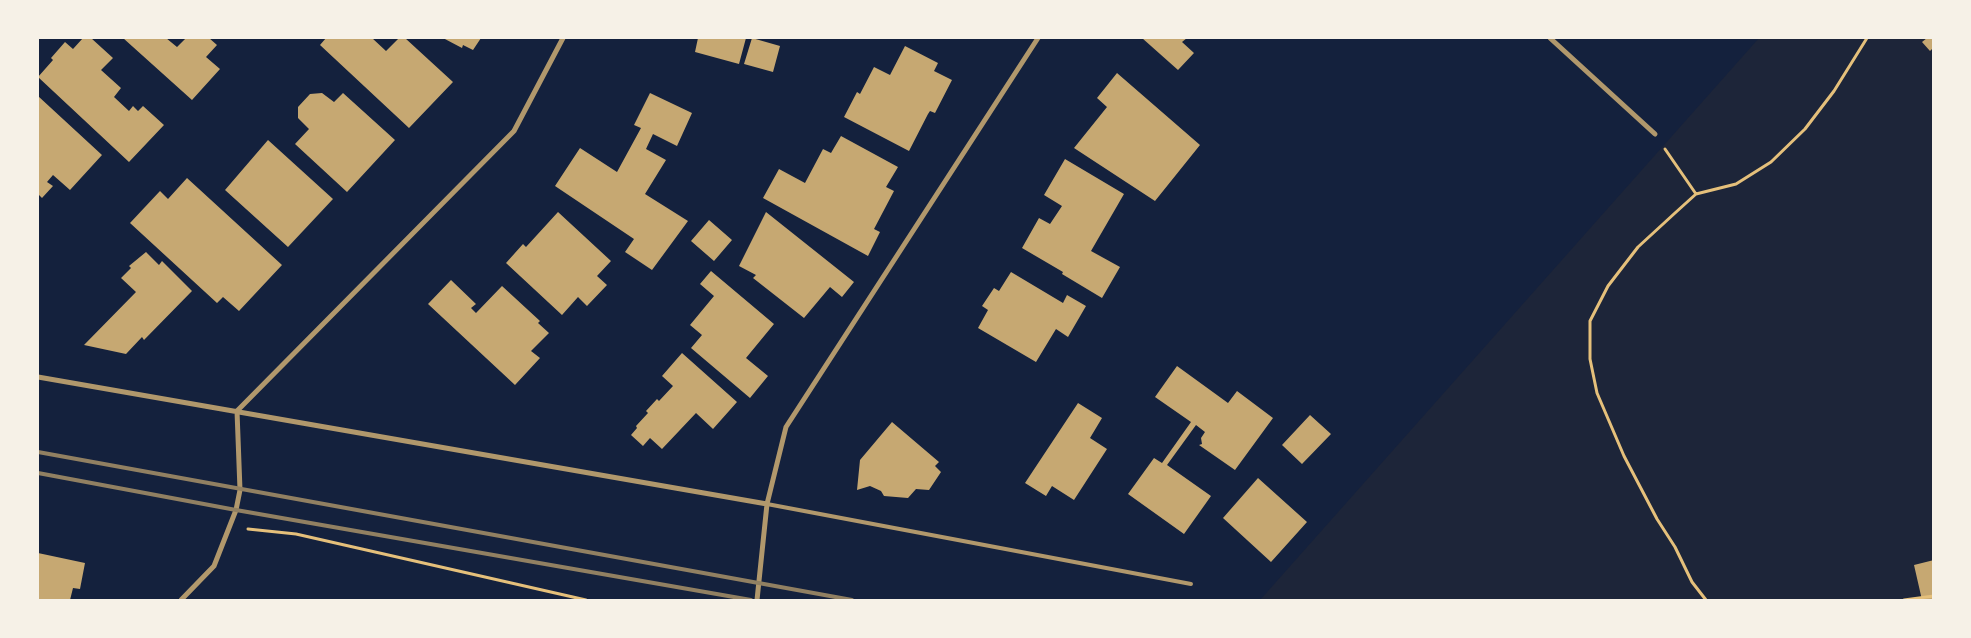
<!DOCTYPE html>
<style>
body{margin:0}
#map{position:relative;width:1971px;height:638px;overflow:hidden;background:#14213d;font-family:"Source Sans 3",sans-serif}
canvas{display:block}
.frame{position:absolute;inset:0;border:39px solid #f6f1e7;pointer-events:none}
</style>
<div id="map">
<canvas width="1971" height="638"></canvas>
<div class="frame"></div>
</div>
<script>
const c = document.querySelector('canvas').getContext('2d');
c.lineJoin = 'round';
function fill(path, color) {
  c.fillStyle = color;
  c.fill(path, 'evenodd');
}
function trace(path, color, width, dash) {
  c.strokeStyle = color;
  c.lineWidth = width;
  c.lineCap = dash ? 'butt' : 'round';
  c.setLineDash(dash || []);
  c.stroke(path);
}
fill(new Path2D(`
 M1759,38H1933V600H1260Z`), '#1d2539');
fill(new Path2D(`
 M83,38H91L113,58L101,70L121,88L114,97L129,111L133,106L138,111L143,106L164,125L129,162L38,77L53,60L51,58L65,42L73,49Z
 M123,38H166L177,47L186,38H209L217,45L206,57L220,69L192,100Z
 M326,38H372L386,51L399,38H405L453,82L409,128L320,45Z
 M443,38H481L473,50L463,45L462,48Z
 M698,38H746L739,64L695,52Z
 M752,38L780,46L773,72L744,64Z
 M1142,38H1187L1182,42L1194,53L1178,70Z
 M1927,38H1934V47L1930,51L1922,42Z
 M905,46L938,63L934,71L952,80L935,113L930,111L928,114L909,151L844,117L857,92L860,94L874,67L890,75Z
 M1117,73L1200,145L1155,201L1074,148L1107,107L1097,98Z
 M322,93L334,102L343,93L395,140L347,192L295,144L309,129L298,118V107L310,94Z
 M650,93L692,113L677,146L653,134L646,149L666,160L645,194L688,221L652,270L625,252L634,239L555,186L580,148L617,172L641,128L634,125Z
 M38,96L102,155L70,190L53,175L47,182L53,186L42,198L38,194Z
 M841,136L898,167L886,187L894,191L874,229L880,232L868,256L763,198L779,169L805,183L823,149L831,153Z
 M268,140L333,199L288,247L225,190Z
 M1065,159L1124,194L1091,251L1120,267L1102,298L1062,274L1063,272L1022,248L1039,218L1050,224L1062,206L1044,195Z
 M187,178L282,265L239,311L223,297L217,303L130,223L160,191L168,199Z
 M558,212L611,261L597,276L607,285L587,306L578,297L562,315L506,263L523,244L526,247Z
 M766,212L854,282L842,297L830,287L804,318L753,278L756,275L739,266Z
 M709,220L732,240L714,261L691,241Z
 M146,252L159,265L162,261L192,291L144,340L142,337L126,354L84,345L136,292L121,278L131,268L129,266Z
 M711,271L774,324L746,358L768,376L750,398L691,348L702,335L690,325L714,296L700,284Z
 M1011,272L1063,303L1067,295L1086,306L1068,337L1056,329L1036,362L978,328L988,310L982,306L994,288L999,291Z
 M451,280L476,304L471,308L476,313L502,286L540,321L538,323L549,333L531,351L540,358L515,385L428,304Z
 M682,353L737,402L713,429L696,413L662,449L650,438L643,446L631,435L637,428L636,426L648,413L646,411L657,399L659,401L673,386L662,376Z
 M1177,366L1228,403L1237,391L1273,418L1235,470L1199,445L1202,444L1201,438L1205,432L1196,425L1167,465L1211,496L1184,534L1128,494L1154,458L1162,463L1191,422L1155,397Z
 M1078,403L1102,418L1090,438L1107,449L1074,500L1052,486L1046,496L1025,483Z
 M1310,415L1331,434L1302,464L1282,445Z
 M892,422L939,462L935,466L941,472L929,490L916,489L908,498L884,496L881,491L870,486L857,490L860,460Z
 M1258,478L1307,522L1271,562L1223,518Z
 M38,553L85,563L80,589L73,588L70,600H38Z
 M1934,560V600H1922L1914,565Z`), '#c6a872');
trace(new Path2D(`
 M1665,149L1696,194
 M248,529L296,534L586,600
 M1706,600L1692,582L1675,547L1657,519L1624,456L1597,393L1590,359V321L1608,286L1638,247L1675,213L1696,194L1736,184L1771,162L1805,129L1834,91L1867,38
 M1904,600L1934,596`), '#e5c07b', 3);
trace(new Path2D(`
 M767,504L1191,584`), '#b1986c', 4);
trace(new Path2D(`
 M1550,38L1655,134
 M38,377L767,504
 M181,600L214,566L236,510L240,490L237,411L514,131L563,38
 M757,600L767,504L786,427L1038,38`), '#b1986c', 5);
trace(new Path2D(`
 M38,452L852,600
 M38,473L236,510L751,600`), '#918062', 4);
</script>
